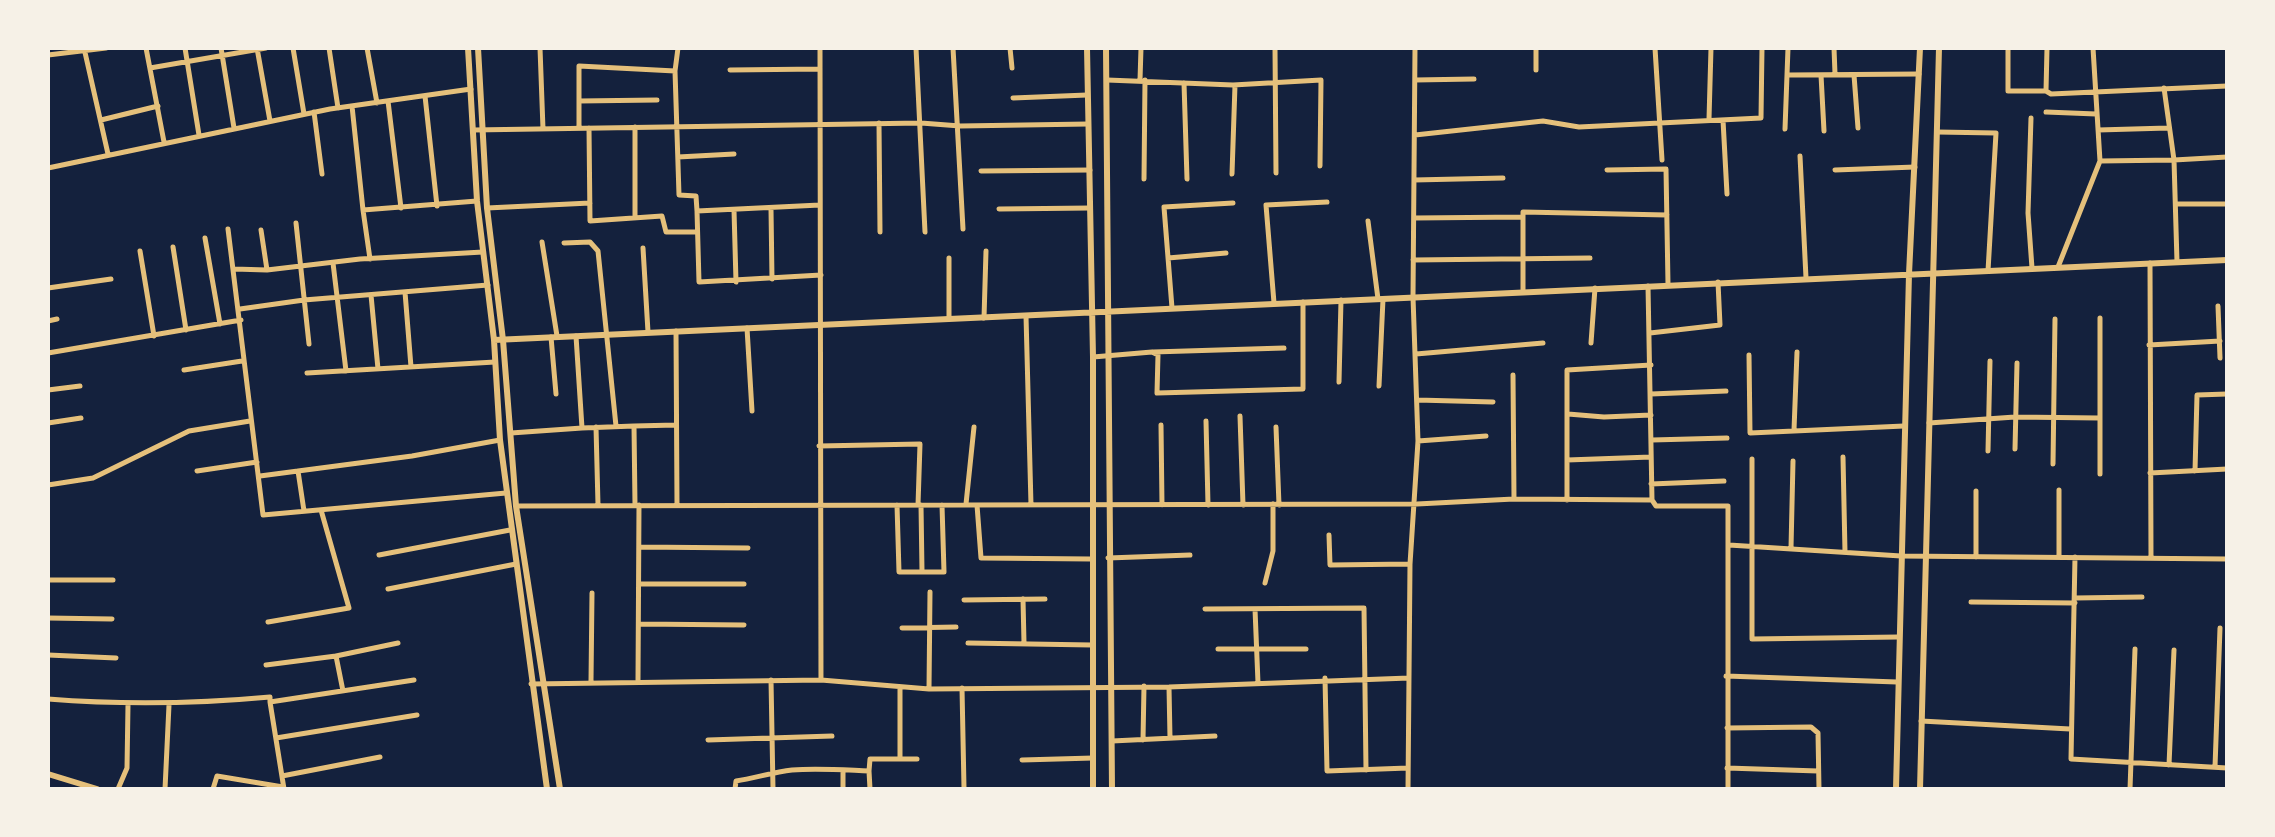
<!DOCTYPE html>
<style>
body{margin:0}
#map{position:relative;width:2275px;height:837px;overflow:hidden;background:#14213d;font-family:Lato,sans-serif}
canvas{display:block}
.frame{position:absolute;inset:0;border:50px solid #f6f1e7;pointer-events:none}
</style>
<div id="map">
<canvas width="2275" height="837"></canvas>
<div class="frame"></div>
</div>
<script>
const c = document.querySelector('canvas').getContext('2d');
c.lineJoin = 'round';
function trace(path, color, width, dash) {
  c.strokeStyle = color;
  c.lineWidth = width;
  c.lineCap = dash ? 'butt' : 'round';
  c.setLineDash(dash || []);
  c.stroke(path);
}
trace(new Path2D(`
 M84,48L108,154
 M146,48L164,142
 M185,48L199,135
 M221,48L234,128
 M257,48L270,121
 M293,48L304,114
 M329,48L338,108
 M367,48L377,103
 M540,48L543,129
 M678,48L675,71L679,195L696,196L697,211
 M820,48L821,680
 M916,48L925,232
 M953,48L963,229
 M1010,48L1012,68
 M1275,48L1276,173
 M1655,48L1662,160
 M1834,48L1835,74
 M2008,48V91H2046L2051,94L2227,86
 M48,55L106,48
 M150,68L266,48
 M730,70L820,69
 M1536,70V48
 M1788,75L1919,74
 M1821,75L1824,131
 M1854,75L1858,128
 M1107,80L1233,85L1321,80L1320,166
 M1140,80L1141,48
 M1415,80L1474,79
 M1184,83L1187,179
 M2046,91L2047,48
 M425,96L437,206
 M1013,98L1087,95
 M388,101L401,208
 M579,101L657,100
 M352,106L363,210L477,201
 M314,112L322,174
 M2046,112L2096,114
 M2031,118L2028,213L2032,268
 M1709,119L1711,48
 M101,120L158,106
 M1723,120L1727,194
 M879,123L880,232
 M635,127V218
 M579,128V66L675,71
 M589,128L590,221L662,216L666,232H697
 M1785,129L1788,48
 M473,130L921,123L960,126L1088,124
 M2098,130L2168,128
 M1937,132L1996,133L1988,271
 M1415,135L1543,121L1579,127L1761,118L1762,48
 M1800,156L1806,278
 M678,157L734,154
 M2100,161L2174,160L2164,88
 M48,168L330,109L471,89
 M1607,170L1666,169L1668,284
 M1835,170L1915,167
 M981,171L1090,170
 M1232,174L1235,85
 M1144,179L1145,80
 M1414,180L1503,178
 M2177,204H2227
 M820,205L697,211L699,282L821,275
 M487,208L590,203
 M771,209L772,279
 M999,209L1090,208
 M363,210L370,259
 M734,210L736,282
 M1414,218L1523,217
 M1368,221L1378,299
 M296,223L309,344
 M228,229L263,515L506,493
 M261,230L267,270
 M205,238L220,324
 M542,242L557,336
 M564,243L590,242L598,251L616,426
 M173,247L186,330
 M643,248L648,332
 M140,251L154,336
 M1168,258L1226,253
 M1413,260L1590,258
 M2177,262L2174,160L2227,157
 M333,263L346,371
 M2150,263L2151,557
 M2058,267L2100,161L2093,48
 M234,269L267,270L360,259L483,252
 M48,288L111,279
 M405,292L411,367
 M1523,292V212L1667,215
 M371,295L378,369
 M1274,303L1266,205L1327,202
 M2218,306L2220,358
 M1172,308L1164,207L1233,203
 M240,309L304,300L488,285
 M1026,316L1031,505
 M984,318L986,251
 M949,319V258
 M48,321L57,319
 M747,328L752,411
 M676,331L677,505
 M1650,333L1720,325L1718,282
 M576,336L582,428L634,426L635,505
 M551,337L556,394
 M1591,343L1595,288
 M2149,345L2220,341
 M1153,352L1284,348
 M48,353L241,320
 M1416,354L1543,343
 M1749,355L1750,433L1904,426
 M1093,357L1152,352L1158,355L1157,393L1303,389V302
 M184,370L242,361
 M307,373L495,362
 M1513,375L1514,499
 M1339,382L1341,300
 M1379,386L1383,299
 M48,390L80,386
 M1651,394L1726,391
 M1417,400L1493,402
 M1568,414L1604,417L1651,415
 M1240,416L1243,505
 M1206,421L1208,505
 M48,423L81,418
 M1929,423L2015,417L2099,418
 M1161,425L1162,505
 M634,426L676,425
 M596,427L598,505
 M1276,427L1279,505
 M1794,430L1797,352
 M511,433L582,428
 M1652,440L1727,438
 M1418,441L1486,436
 M819,446L920,444L918,505
 M2015,449L2017,363
 M1988,451L1990,361
 M1843,457L1845,552
 M1752,459V639L1898,637
 M1567,460L1651,457
 M2053,464L2055,319
 M197,471L257,462
 M298,471L304,511
 M2195,471L2197,395L2227,394
 M2150,473L2227,469
 M2100,474V318
 M260,476L412,456L500,440
 M1651,484L1724,481
 M48,485L93,478L189,431L250,421
 M1976,491V557
 M1567,500V370L1651,365
 M1652,500L1656,506H1728V789
 M966,504L974,427
 M897,505L899,572H944L942,505
 M921,505L922,571
 M977,505L981,558L1091,559
 M516,506L1417,504L1514,499L1652,500L1648,286
 M1329,535L1330,565L1410,564
 M1729,545L1901,556L2227,559
 M639,547L748,548
 M1791,548L1793,461
 M379,555L510,530
 M2059,557V490
 M2075,557L2071,759L2227,768
 M1108,558L1190,555
 M48,580H113
 M1265,583L1273,551V504
 M639,584H744
 M388,589L516,564
 M2075,598L2142,597
 M1023,599L1024,643
 M964,600L1045,599
 M1971,602L2075,603
 M1205,609L1364,608L1366,770
 M1255,609L1258,683
 M48,618L112,619
 M268,622L349,608L321,510
 M639,624L744,625
 M902,628L956,627
 M968,643L1092,645
 M1218,649H1306
 M48,655L116,658
 M266,665L336,656
 M1726,676L1897,682
 M1325,678L1327,771L1408,768
 M638,680L639,505
 M771,680L773,789
 M591,681L592,593
 M531,684L821,680L929,689L1169,687L1409,678
 M1169,687L1170,738
 M962,688L964,788
 M929,689L930,592
 M343,691L336,656L398,643
 M48,699C123,705 194,704 270,697V702L414,680
 M270,702L284,789
 M1921,721L2070,729
 M1727,728L1811,727L1818,733L1819,789
 M276,738L417,715
 M708,740L832,736
 M1143,740L1144,686
 M1112,741L1215,736
 M900,759V687
 M1022,760L1093,758
 M2169,765L2174,650
 M2215,767L2220,628
 M1727,768L1818,771
 M843,770V789
 M869,771L870,759H917
 M282,776L380,757
 M118,789L127,768L128,705
 M165,789L169,705
 M213,789L217,776L283,787
 M735,789L736,781C755,778 774,772 792,770C818,768 844,770 869,771L870,789
 M1408,789L1410,564L1418,441L1413,297L1415,48
 M2130,789L2135,649`), '#e5c07b', 5);
trace(new Path2D(`
 M468,48L477,201L494,340L500,440L547,789
 M478,48L487,208L503,340L516,506L560,789
 M1087,48L1093,357V789
 M1106,48L1112,789
 M494,340L2227,260
 M48,774L97,789
 M1896,789L1909,274L1920,48
 M1920,789L1939,48`), '#e5c07b', 6);
</script>
